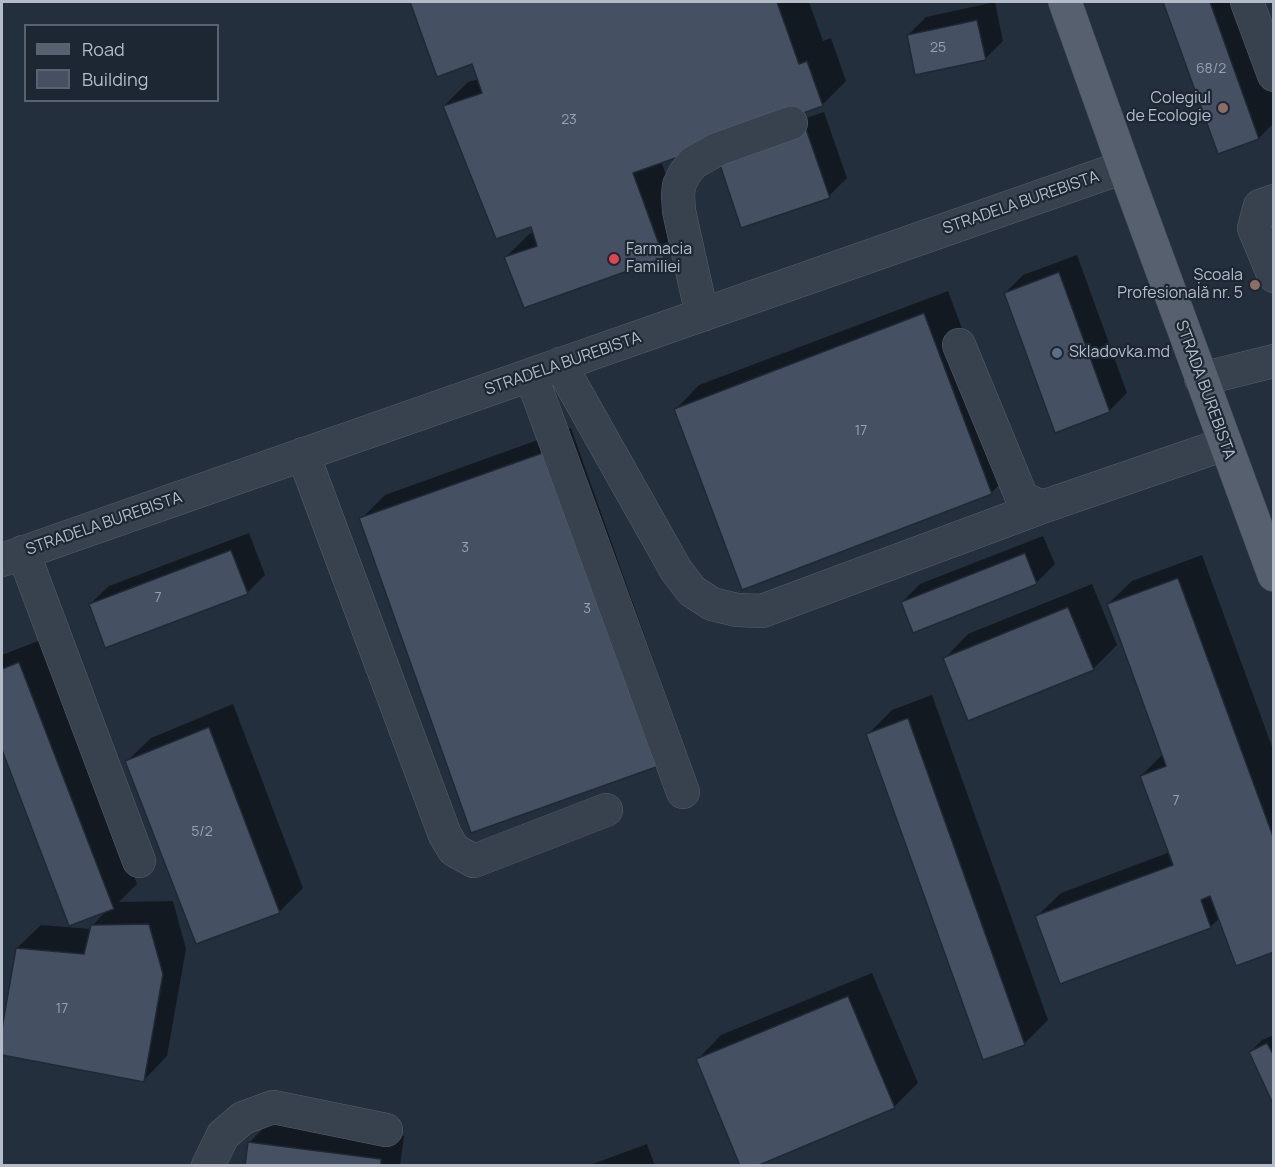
<!DOCTYPE html>
<meta charset="utf-8">
<style>
body{margin:0}
#map{position:relative;width:1275px;height:1167px;overflow:hidden;background:#242f3e;font-family:Manrope,sans-serif}
canvas{display:block}
.frame{position:absolute;inset:0;border:3px solid #b4bcc9;pointer-events:none}
.legend{position:absolute;left:24px;top:24px;width:195px;height:78px;box-sizing:border-box;background:#1d2633;border:2px solid #59626f;margin:0;padding:8px 10px;list-style:none;font-size:18px;color:#b4bcc9}
.legend li{display:flex;align-items:center;gap:12px;height:30px}
.legend b{width:30px;border:2px solid #59626f}
</style>
<div id="map">
<canvas width="1275" height="1167"></canvas>
<div class="frame"></div>
<ul class="legend">
<li><b style="height:8px;background:#56606e"></b>Road</li>
<li><b style="height:16px;background:#455162"></b>Building</li>
</ul>
</div>
<script>
const c = document.querySelector('canvas').getContext('2d');
c.lineJoin = 'round';
function fill(path, color) {
  c.fillStyle = color;
  c.fill(path, 'evenodd');
}
function trace(path, color, width, dash) {
  c.strokeStyle = color;
  c.lineWidth = width;
  c.lineCap = dash ? 'butt' : 'round';
  c.setLineDash(dash || []);
  c.stroke(path);
}
function label(font, color, halo, rows, align = 'center') {
  c.font = font + ' Manrope,sans-serif';
  c.lineWidth = 4.5;
  c.setLineDash([]);
  c.textBaseline = 'middle';
  c.strokeStyle = halo;
  c.fillStyle = color;
  for (const [text, x, y, turn = 0] of rows) {
    c.save();
    c.translate(x, y);
    c.rotate((+turn || 0) * Math.PI / 180);
    c.textAlign = isNaN(turn) ? turn : align;
    if (halo) c.strokeText(text, 0, 0);
    c.fillText(text, 0, 0);
    c.restore();
  }
}
fill(new Path2D(`
 M411,2H809L823,41L831,38L846,81L822,105L661,161L686,232L663,256L505,258L529,234L534,232L532,225L444,106L468,82L479,79L473,62L438,75Z
 M995,2L1003,41L985,59L908,35L926,17Z
 M1165,2H1256L1274,50V123L1259,138L1219,152Z
 M824,112L847,178L829,196L738,141Z
 M1077,255L1127,393L1109,411L1005,293L1023,275Z
 M948,291L1015,469L991,493L676,409L699,385Z
 M571,428L682,741L361,519L385,495Z
 M249,533L265,575L247,593L90,604L109,586Z
 M1043,536L1055,564L1037,582L913,631L902,602L920,584Z
 M1202,555L1274,752V951L1220,918L1210,927L1037,916L1061,893L1170,852L1141,776L1163,754L1108,604L1132,581Z
 M1092,584L1117,645L1093,669L945,658L968,634Z
 M43,639L137,884L119,902L173,901L186,949L167,1056L144,1080L2,1053V1037L17,948L41,925L91,929L92,926L108,909L70,924L2,745V655Z
 M932,695L1048,1020L1024,1044L868,734L892,710Z
 M233,704L303,888L279,912L127,761L151,738Z
 M872,973L918,1083L894,1107L698,1059L721,1035Z
 M1274,1035V1103L1250,1052L1262,1040Z
 M273,1118L404,1136L400,1166H247L250,1142Z
 M647,1144L655,1166H587Z`), '#0007');
const building = new Path2D(`
 M410,2H777L799,64L807,61L823,106L633,173L664,258L524,308L504,257L537,246L531,227L496,239L443,106L482,93L472,64L437,77Z
 M1163,2H1210L1259,139L1218,154Z
 M977,20L986,60L915,75L907,35Z
 M806,129L830,198L741,228L718,159Z
 M1059,272L1110,412L1055,433L1004,293Z
 M924,313L992,494L742,590L674,409Z
 M548,451L659,766L471,833L359,518Z
 M231,550L248,594L105,648L89,604Z
 M1025,553L1037,584L913,633L901,602Z
 M1178,578L1274,839V952L1236,966L1210,896L1201,900L1211,928L1060,984L1035,916L1173,865L1140,776L1166,766L1107,604Z
 M1068,607L1094,670L968,721L943,658Z
 M19,662L114,909L69,926L2,750V669Z
 M908,718L1025,1045L983,1060L866,734Z
 M209,727L280,913L196,944L125,761Z
 M149,924L163,974L144,1082L2,1055V1028L16,948L84,954L91,925Z
 M848,996L895,1108L757,1166H740L696,1059Z
 M1267,1043L1274,1056V1106L1249,1052Z
 M248,1142L381,1159V1166H245Z`);
fill(building, '#455162');
trace(building, '#1f2835', 1.5);
const minor = new Path2D(`
 M1247,2L1274,75
 M1274,201L1260,206L1254,228L1274,276
 M702,315L679,211L678,195L679,185L685,173L693,163L718,149L791,123
 M959,345L1022,498L1042,507L1225,444
 M560,364L676,570L692,591L712,604L737,610L762,611L1042,507
 M531,375L683,792
 M1201,379L1274,361
 M303,454L445,835L454,850L474,861L606,810
 M23,552L139,861
 M2,560L1124,167
 M208,1166L223,1135L243,1118L273,1107L386,1130`);
const major = new Path2D(`
 M1065,2L1124,167L1274,575`);
trace(minor, '#565f6c', 34);
trace(major, '#414a57', 34);
trace(minor, '#38414e', 33);
trace(major, '#56606e', 33);
for (const [x, y, r, color] of [
 [1223,108,6,"#8d6e63"],
 [614,259,6,"#e0444e"],
 [1255,285,6,"#8d6e63"],
 [1057,353,6,"#5c6f8a"]
]) {
  const dot = new Path2D();
  dot.arc(x, y, r, 0, 2 * Math.PI);
  c.fillStyle = color;
  c.fill(dot);
  trace(dot, '#1d2633', 2);
}
label('14px', '#98a1af', null, [
 ["25",938,48],
 ["68/2",1211,69],
 ["23",569,120],
 ["17",861,431],
 ["3",465,548],
 ["7",158,598],
 ["3",587,609],
 ["7",1176,801],
 ["5/2",202,832],
 ["17",62,1009]
]);
label('16px', '#b4bcc9', '#1d2633', [
 ["Colegiul",1211,99],
 ["de Ecologie",1211,117],
 ["Farmacia",626,250,"left"],
 ["Familiei",626,268,"left"],
 ["Școala",1243,276],
 ["Profesională nr. 5",1243,294],
 ["Skladovka.md",1069,353,"left"]
], 'right');
label('16px', '#b4bcc9', '#1d2633', [
 ["STRADELA BUREBISTA",1021,203,-19],
 ["STRADELA BUREBISTA",563,364,-19],
 ["STRADA BUREBISTA",1205,390,70],
 ["STRADELA BUREBISTA",104,524,-19]
]);
</script>
